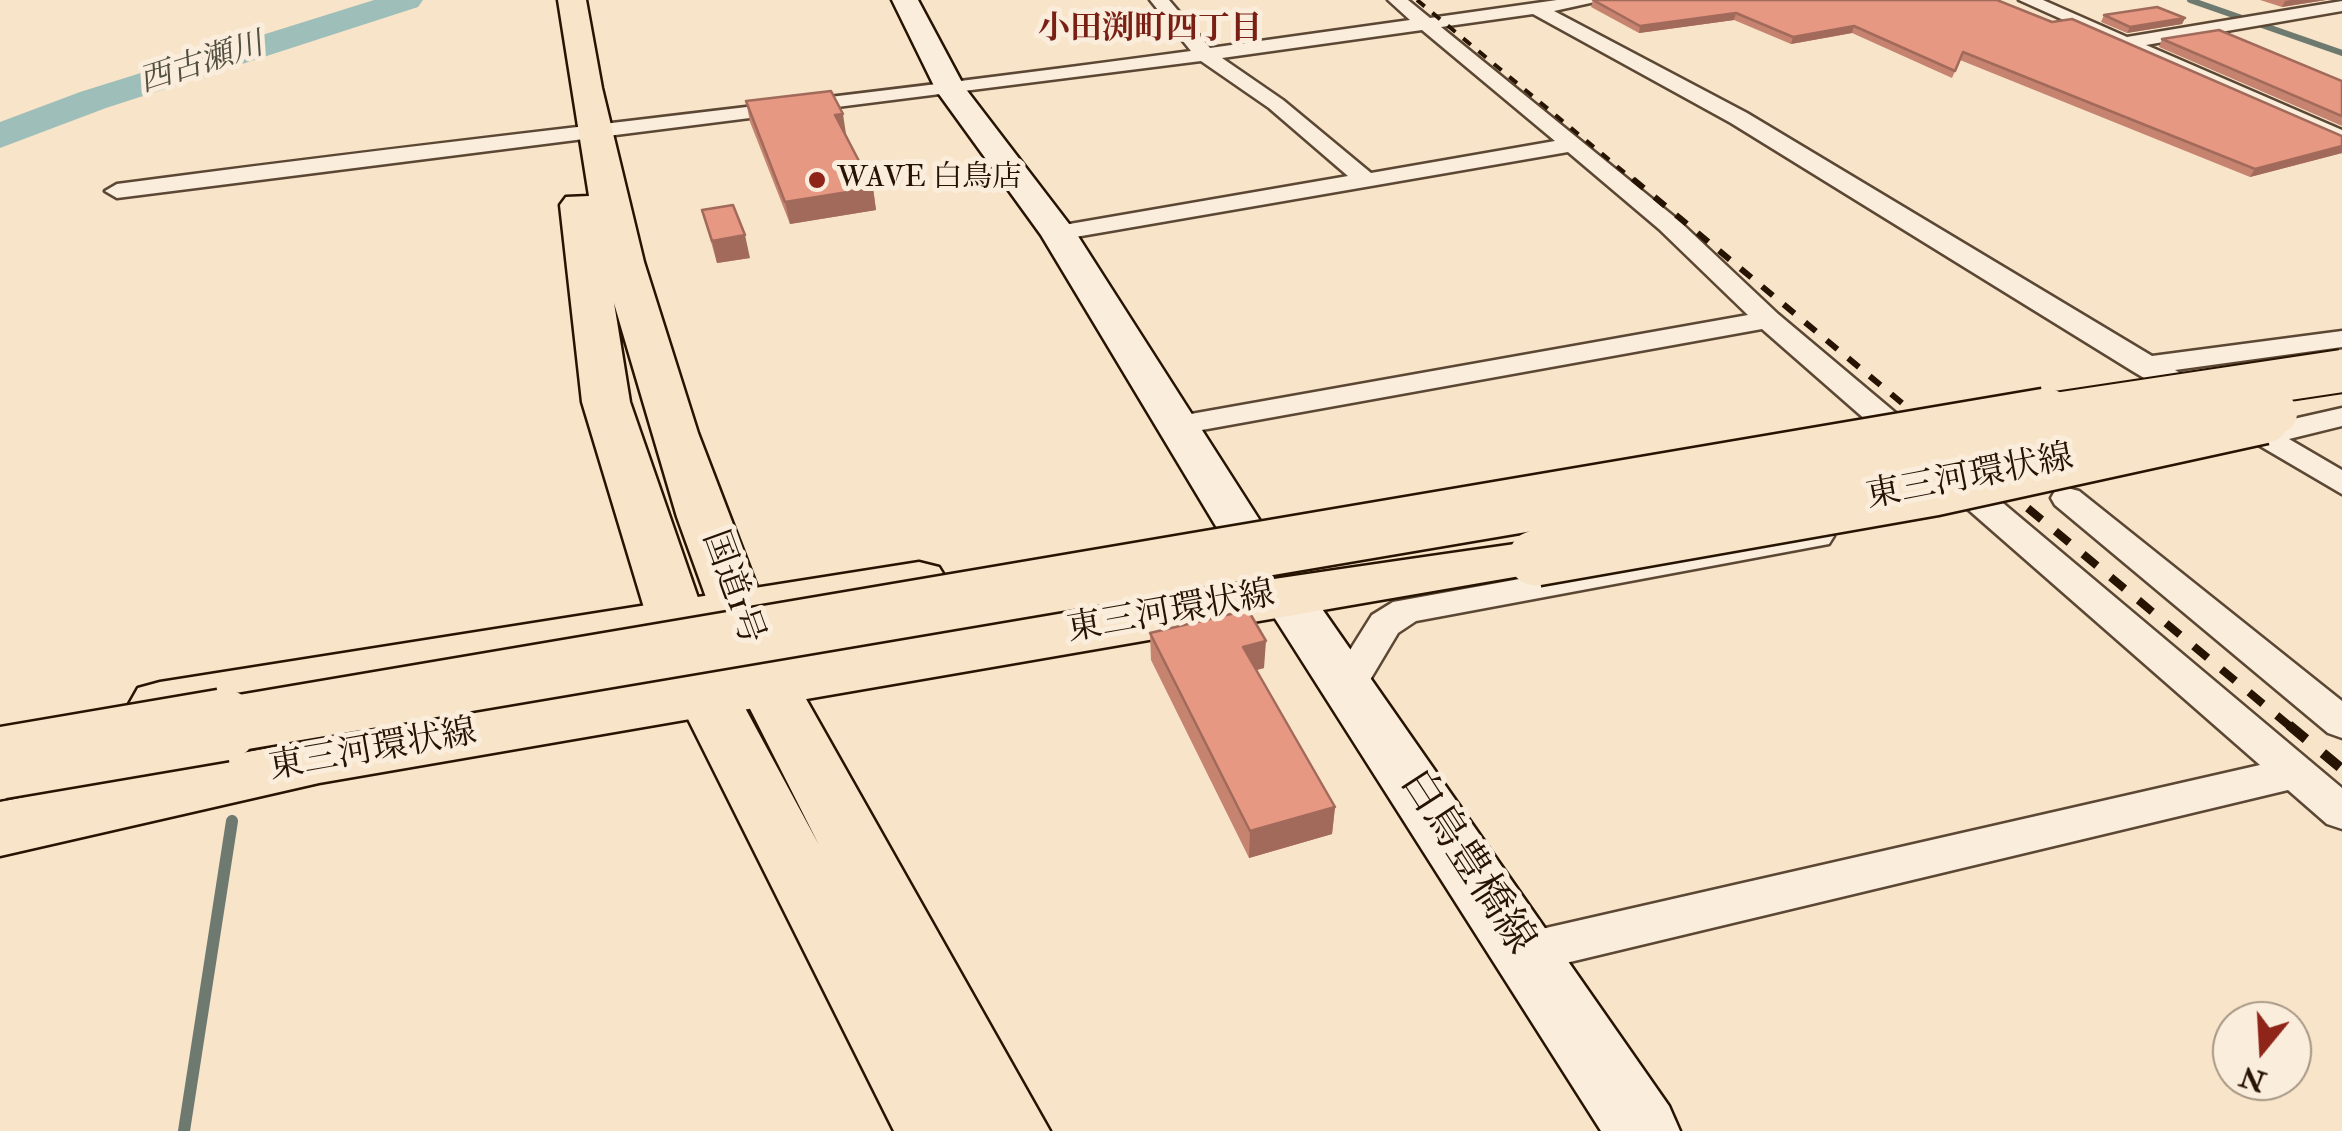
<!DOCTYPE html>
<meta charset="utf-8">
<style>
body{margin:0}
#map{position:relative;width:2342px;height:1131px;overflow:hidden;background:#f8e4c9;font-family:"IM FELL Double Pica",serif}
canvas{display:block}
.north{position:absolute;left:2212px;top:1001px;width:100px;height:100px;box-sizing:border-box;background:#faeddc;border:2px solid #a69684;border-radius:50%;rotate:198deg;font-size:28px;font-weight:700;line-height:40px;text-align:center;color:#271301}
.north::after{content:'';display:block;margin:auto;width:35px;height:45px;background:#8f2418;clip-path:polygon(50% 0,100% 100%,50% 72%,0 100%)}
</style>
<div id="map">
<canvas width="2342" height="1131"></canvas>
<div class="north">N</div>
</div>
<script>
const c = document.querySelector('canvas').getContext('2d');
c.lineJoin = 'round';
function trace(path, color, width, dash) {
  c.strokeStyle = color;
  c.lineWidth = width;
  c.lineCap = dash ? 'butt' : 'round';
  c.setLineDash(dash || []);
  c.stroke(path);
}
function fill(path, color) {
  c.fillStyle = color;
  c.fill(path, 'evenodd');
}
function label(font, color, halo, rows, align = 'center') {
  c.font = font + ' "IM FELL Double Pica","Noto Serif JP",serif';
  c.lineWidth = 10;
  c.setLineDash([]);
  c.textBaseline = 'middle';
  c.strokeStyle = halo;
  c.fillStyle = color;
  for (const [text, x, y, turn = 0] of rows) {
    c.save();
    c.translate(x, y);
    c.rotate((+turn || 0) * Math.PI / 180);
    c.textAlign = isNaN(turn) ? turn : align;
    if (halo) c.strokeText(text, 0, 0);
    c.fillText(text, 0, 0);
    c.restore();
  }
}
trace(new Path2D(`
 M2190,0L2342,53`), '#6e7a70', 6);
trace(new Path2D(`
 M184,1131L232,821`), '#6e7a70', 12);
fill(new Path2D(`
 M374,0H423L418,7L106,108L0,148V122L80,92Z`), '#9ebeba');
const street = new Path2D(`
 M1150,0H1169L1210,48L1410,20L1388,0H1408L1430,18L1557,0H1604L1554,11L1747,113L2152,356L2342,331V347L2175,370L2267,425L2342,408V426L2289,439L2342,470V494L2134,372L1731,123L1533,14L1441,27L1677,219L1778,314L2342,788V829L2327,824L2288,790L1524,973L1507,967L1501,953L1507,939L1524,933L2260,765L1762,329L1174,435L1159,426L1174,417L1748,315L1659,229L1568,152L1058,240L1049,238L1046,233L1058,226L1348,176L1269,108L1201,61L117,198L105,191L117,184C475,136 834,100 1191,51ZM1422,30L1555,141L1371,173L1283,100L1222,58Z
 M2019,0H2043L2127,37L2342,1V11L2146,45L2342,130V145Z
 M2067,488L2079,491L2342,701V738L2328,733L2055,505L2051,498L2055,491Z
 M1817,525L1829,528L1834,536L1829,544L1416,621L1398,633L1361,695L1347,699L1333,695L1328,685L1372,615L1393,602Z`);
const secondary = new Path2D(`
 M892,0H918L965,88L1076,233L1264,527L1257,538L1240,542L1223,538L1041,235L936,90Z
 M1286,578L1304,583L1669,1106L1680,1131H1601L1260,595L1268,583Z`);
const primary = new Path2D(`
 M1536,541L1555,546L1563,558L1555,570L319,783L0,856V802C508,695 1022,614 1536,541Z
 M919,562L939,567L947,580L939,593L160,726L138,720L129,704L138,688L160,682Z`);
const highway = new Path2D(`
 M558,0H586L602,88L644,262L698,433L762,600L797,683L1050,1131H894L675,693L648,621L582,402L560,205L566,197L589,196ZM614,303L677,517L737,683L819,845L737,693L706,621L630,402Z`);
trace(street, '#5b4733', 5);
trace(secondary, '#271301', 5);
trace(primary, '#271301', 5);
trace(highway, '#271301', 5);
fill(street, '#faeddc');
fill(secondary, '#faeddc');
fill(primary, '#f8e4c9');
fill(highway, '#f8e4c9');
trace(new Path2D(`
 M1417,0L1636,182`), '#271301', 4, [10, 10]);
trace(new Path2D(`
 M1633,179L1920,418`), '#271301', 6, [14, 14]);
trace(new Path2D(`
 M1917,416L2292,728`), '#271301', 8, [18, 18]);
trace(new Path2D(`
 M2289,725L2342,769`), '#271301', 10, [22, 22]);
const primaryBridgeFar2 = new Path2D(`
 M2029,418L2342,371
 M2252,418L2276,413`);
const primaryBridgeFar1 = new Path2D(`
 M1536,558L1934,488L2263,416
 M208,728L2046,416`);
const primaryBridge = new Path2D(`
 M0,763L223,725`);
trace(primaryBridgeFar2, '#271301', 46, []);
trace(primaryBridgeFar1, '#271301', 60, []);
trace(primaryBridge, '#271301', 76, []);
trace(primaryBridgeFar2, '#f8e4c9', 42);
trace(primaryBridgeFar1, '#f8e4c9', 55);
trace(primaryBridge, '#f8e4c9', 71);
fill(new Path2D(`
 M1593,0H1997L2342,136V153L2250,177L1960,60L1952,78L1852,33L1791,44L1734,20L1639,33L1591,7Z
 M2260,0H2326L2282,7Z
 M2104,15L2185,18L2182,24L2127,33L2101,22Z
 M2162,39L2342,81V126L2159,47Z
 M746,101L846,134L873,188L876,210L790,224L750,122Z
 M702,210L750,258L717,263Z
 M1150,633L1264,668L1256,670L1335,807L1332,834L1249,858L1151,660Z`), '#c68370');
fill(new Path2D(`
 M2291,0H2326L2282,7L2285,1Z
 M1736,13L1734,20L1639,33L1640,26Z
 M2185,18L2182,24L2127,33L2130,27Z
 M1854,26L1852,33L1791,44L1793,37Z
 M843,114L846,134L838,136L835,115Z
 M2342,146V153L2250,177L2255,169Z
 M873,188L876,210L790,224L785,202Z
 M745,235L750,258L717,263L712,241Z
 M1266,641L1264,668L1242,674L1243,647Z
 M1335,807L1332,834L1249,858L1250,831Z`), '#a16a5b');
const building = new Path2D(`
 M1593,0H1997L2052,22L2072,19L2342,136V146L2255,169L1963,52L1955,71L1854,26L1793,37L1736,13L1640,26Z
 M2157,7L2185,18L2130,27L2104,15Z
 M2219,30L2342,81V116L2162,39Z
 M831,91L843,114L835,115L873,188L785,202L746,101Z
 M733,205L745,235L712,241L702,210Z
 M1248,610L1266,641L1243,647L1335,807L1250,831L1150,633Z`);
fill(building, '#e69882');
trace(building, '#a16a5b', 2.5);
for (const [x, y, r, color] of [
 [817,180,10,"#8f2418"]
]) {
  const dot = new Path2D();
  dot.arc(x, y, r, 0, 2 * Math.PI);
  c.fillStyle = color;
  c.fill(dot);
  trace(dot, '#faeddc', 4);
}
label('30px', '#271301', '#faeddc', [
 ["WAVE 白鳥店",837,180]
], 'left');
label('bold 32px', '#7a1f14', '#faeddc', [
 ["小田渕町四丁目",1150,31]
]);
label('italic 32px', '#514f42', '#faeddc', [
 ["西古瀬川",202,65,-18]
]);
label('35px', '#271301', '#faeddc', [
 ["東三河環状線",1970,479,-11],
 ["国道1号",731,588,70],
 ["東三河環状線",1171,614,-10],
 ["東三河環状線",373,752,-10]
]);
label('42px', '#271301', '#faeddc', [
 ["白鳥豊橋線",1465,863,57]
]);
</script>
